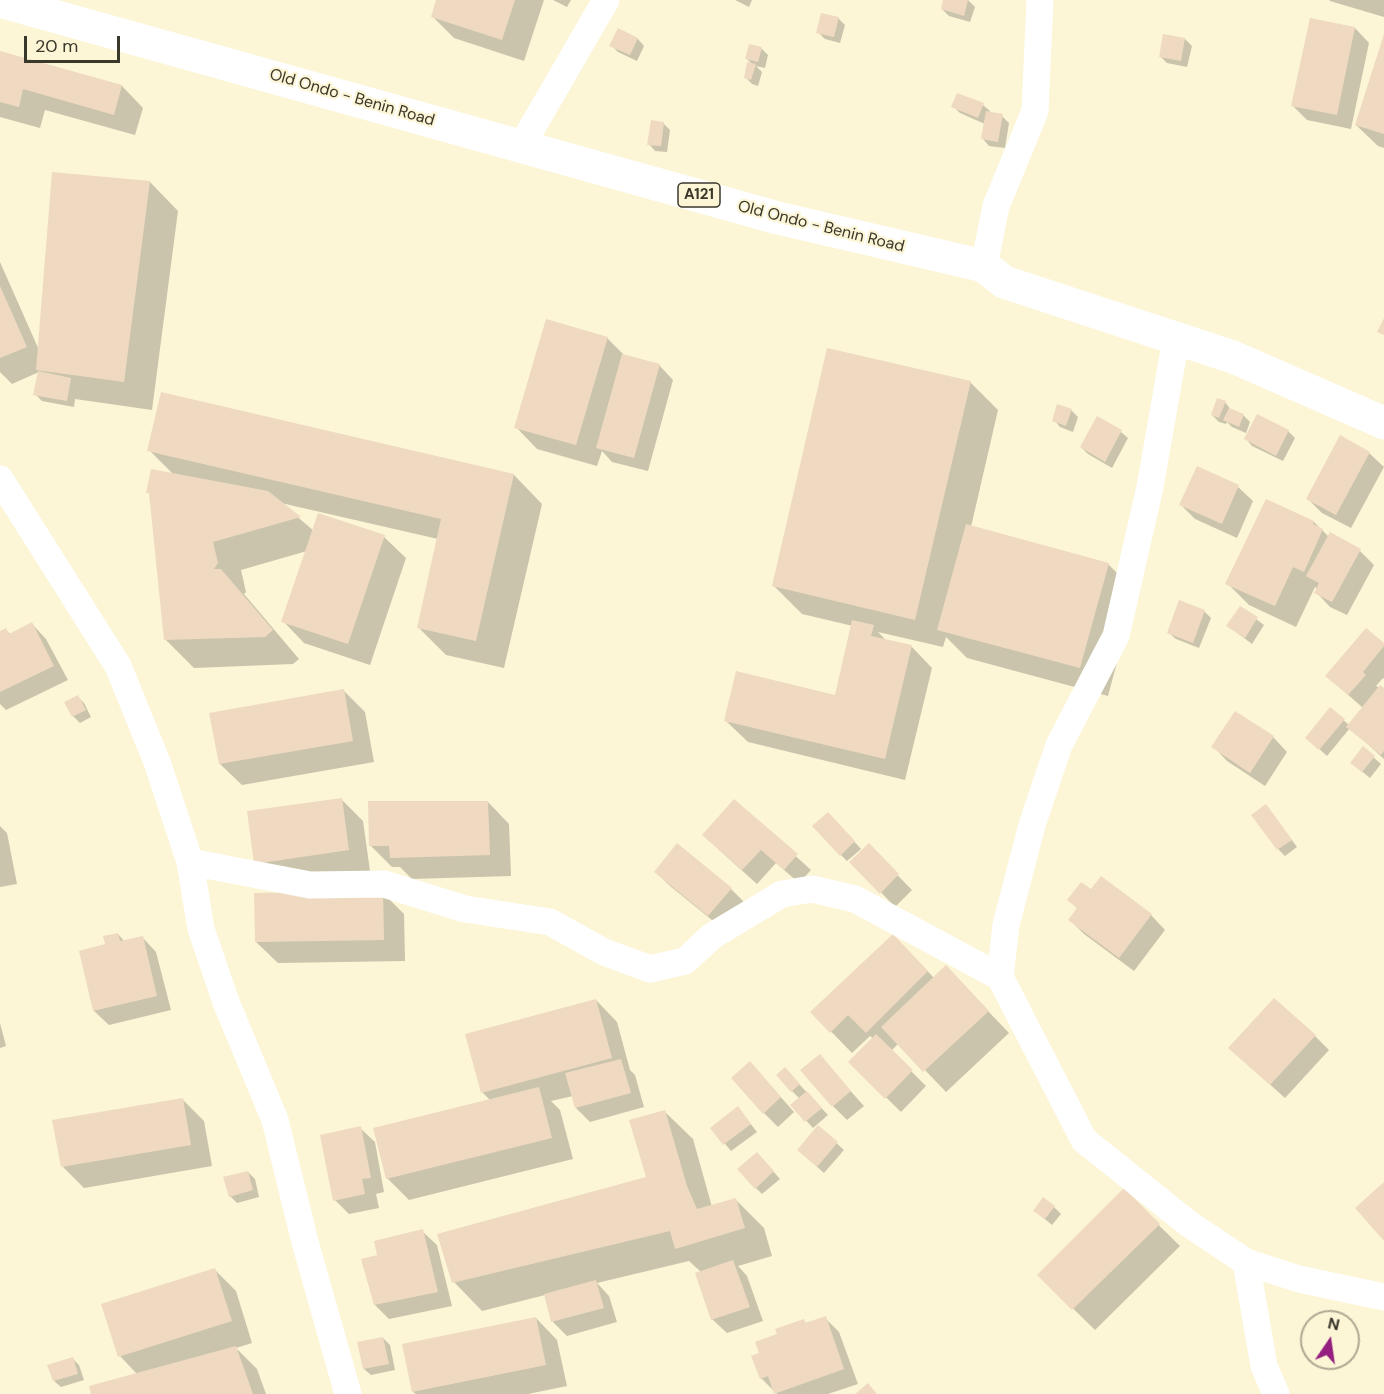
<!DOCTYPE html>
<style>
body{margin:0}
#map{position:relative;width:1384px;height:1394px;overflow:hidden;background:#fcf5d6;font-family:"DM Sans",sans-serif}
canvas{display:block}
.north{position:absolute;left:1300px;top:1310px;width:60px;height:60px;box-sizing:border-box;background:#fcf5d6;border:2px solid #aea992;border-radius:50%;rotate:13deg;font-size:16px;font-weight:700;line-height:24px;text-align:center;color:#3a372b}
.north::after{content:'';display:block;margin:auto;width:21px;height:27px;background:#942180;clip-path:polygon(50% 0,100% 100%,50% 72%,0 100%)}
.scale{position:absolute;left:24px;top:36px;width:96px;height:27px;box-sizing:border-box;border:3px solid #3a372b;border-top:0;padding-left:8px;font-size:18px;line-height:21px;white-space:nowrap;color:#3a372b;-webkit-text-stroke:4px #fcf5d6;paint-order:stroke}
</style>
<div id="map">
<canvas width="1384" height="1394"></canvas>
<div class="north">N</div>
<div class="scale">20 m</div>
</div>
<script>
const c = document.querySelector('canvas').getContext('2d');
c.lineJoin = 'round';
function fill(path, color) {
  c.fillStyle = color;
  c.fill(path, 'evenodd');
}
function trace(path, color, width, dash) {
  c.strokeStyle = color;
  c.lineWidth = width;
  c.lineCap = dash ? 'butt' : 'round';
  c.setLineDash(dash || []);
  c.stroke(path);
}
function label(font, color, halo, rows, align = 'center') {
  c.font = font + ' "DM Sans",sans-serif';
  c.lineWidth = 4.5;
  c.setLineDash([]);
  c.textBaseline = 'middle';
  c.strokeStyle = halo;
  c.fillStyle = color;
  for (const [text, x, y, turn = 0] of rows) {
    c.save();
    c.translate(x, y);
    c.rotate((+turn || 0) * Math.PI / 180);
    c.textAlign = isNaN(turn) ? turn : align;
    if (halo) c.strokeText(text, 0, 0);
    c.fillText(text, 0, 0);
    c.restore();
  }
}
fill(new Path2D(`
 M438,0H544L524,61L454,38L432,16Z
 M553,0H571L567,7Z
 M735,0H752L749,7Z
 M945,0H968L975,7L970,22L949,16L942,9Z
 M1329,0H1384V17L1330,1Z
 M838,18L845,25L840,43L825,39L818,32Z
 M1355,28L1369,43L1351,129L1307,120L1293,106Z
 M618,30L638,39L644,46L637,61L618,52L611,45Z
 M1384,38V148L1378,146L1356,125Z
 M1185,39L1192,46L1187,67L1167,63L1160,56Z
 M761,48L768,55L765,68L756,66L762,72L758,86L752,84L745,77L753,65L747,59Z
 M0,53L122,86L143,108L135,135L45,110L40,128L0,117Z
 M983,105L990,111L989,113L1002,116L1009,123L1005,148L989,146L983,139L985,124L960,113L953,106Z
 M663,123L670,130L667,152L655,151L649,144Z
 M150,182L178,211L152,410L75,399L74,407L42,401L35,394L39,372L12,384L0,372V262L39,350Z
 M607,338L625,356L659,365L673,380L648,471L612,462L602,451L597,466L537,449L516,427Z
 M970,382L998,410L971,527L1108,564L1136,592L1108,696L967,658L946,637L943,647L878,632L887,641L911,646L932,668L905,780L748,742L726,721L836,697L853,626L802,614L774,586Z
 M1225,402L1231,410L1243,415L1250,422L1246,433L1232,427L1227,422L1226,424L1219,422L1212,415Z
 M1071,410L1078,417L1073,432L1060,427L1054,420Z
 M1098,418L1121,432L1128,438L1112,468L1088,454L1081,447Z
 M1288,431L1295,438L1283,461L1252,446L1246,439Z
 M149,450L514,475L542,504L504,668L446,655L418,627L438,539L281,503L314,531L384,537L406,558L370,665L304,643L283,621L307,551L241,570L246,592L244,594L299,659L293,664L194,668L166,640L150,495L148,492L173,474Z
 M1369,453L1384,467L1351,528L1322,513L1308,499Z
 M1198,468L1238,487L1253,501L1237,538L1195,519L1181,505Z
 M1266,501L1314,522L1329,537L1360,551L1374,565L1347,615L1330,607L1316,592L1317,589L1315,587L1296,627L1249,605L1227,583Z
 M1241,608L1264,625L1252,644L1228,626Z
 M1204,611L1211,618L1199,648L1176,639L1169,633Z
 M32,624L46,639L68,680L6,710L0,704V632L6,630L11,635Z
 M1384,645V679L1383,678L1376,686L1384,690V759L1350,728L1327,756L1314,744L1331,709L1349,725L1363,708L1327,676Z
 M344,691L365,712L374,762L242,785L220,764Z
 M77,696L84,703L91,717L80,723L73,716Z
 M1235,713L1273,737L1287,752L1265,786L1227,761L1213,746Z
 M1364,749L1381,764L1370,778L1359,769Z
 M341,799L363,821L370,871L277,884L256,863Z
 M735,801L811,870L799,883L776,863L757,884L718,849Z
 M488,802L509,824L511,876L412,879L400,867H392L370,845Z
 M1272,813L1297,847L1285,856L1278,849Z
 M835,820L861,849L847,861L841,855Z
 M0,826L7,833L17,884L0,887Z
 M869,846L912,890L895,907L852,862Z
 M656,872L731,889L745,903L723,929L670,886Z
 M382,892L404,914L405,961L278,963L256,942Z
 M1092,892L1151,915L1165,930L1134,971L1084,934L1070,920L1078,909L1069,900Z
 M118,934L125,942L142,937L156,952L171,1010L109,1025L94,1011L107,945Z
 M914,957L934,978L967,989L1009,1033L946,1092L899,1043L891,1051L926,1086L901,1112L850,1062L874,1039L870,1036L852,1053L812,1012Z
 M596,1000L617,1022L630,1070L635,1075L644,1107L590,1122L576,1108L573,1096L551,1101L560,1110L573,1159L409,1200L387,1178L491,1101L483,1093L467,1035Z
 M0,1023L6,1046L0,1048Z
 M1315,1036L1329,1050L1285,1098L1245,1062Z
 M819,1056L864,1106L847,1120L833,1106Z
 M785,1069L828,1115L813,1128L792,1105L800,1099L792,1091Z
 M764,1078L794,1112L778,1127L764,1113Z
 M182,1099L204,1121L212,1166L84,1188L63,1167Z
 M738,1108L757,1132L731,1151L712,1128Z
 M664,1111L693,1139L712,1207L736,1200L764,1228L772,1256L738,1266L747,1276L763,1321L727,1333L712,1319L701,1272L689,1261L597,1283L609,1296L617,1322L567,1336L553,1322L545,1295L482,1311L454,1282L648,1178Z
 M819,1127L844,1150L824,1173L805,1156Z
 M360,1128L375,1142L384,1192L376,1194L379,1208L349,1214L335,1200Z
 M764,1161L780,1179L762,1194L756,1188Z
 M248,1172L255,1179L259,1197L237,1203L230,1196Z
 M1124,1191L1180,1246L1095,1330L1039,1275Z
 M1054,1207L1061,1214L1052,1225L1035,1211Z
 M422,1231L437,1245L452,1306L389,1319L375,1305L379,1256Z
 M214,1269L236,1291L252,1343L236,1348L257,1369L266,1394H92L137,1374L120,1356Z
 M536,1318L557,1340L567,1386L528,1394H416L413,1392Z
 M825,1318L839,1332L858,1384L828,1394H777L761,1378V1354L804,1321L807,1324Z
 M383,1338L390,1345L395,1370L371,1375L364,1369Z
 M72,1358L79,1365L84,1380L61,1387L54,1381Z`), '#0003');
fill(new Path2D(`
 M436,0H515L502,40L431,17Z
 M943,0H968L964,16L941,9Z
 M821,13L839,17L834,37L816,33Z
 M1310,18L1355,27L1337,115L1291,106Z
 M618,28L638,38L630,55L609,46Z
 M1163,34L1185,38L1181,61L1159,57Z
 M1384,34V134L1355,125Z
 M749,44L762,47L758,62L745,59Z
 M0,51L122,85L114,115L23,89L19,107L0,102Z
 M747,62L756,64L751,80L744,78Z
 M957,93L984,103L978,118L951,107Z
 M986,111L1003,114L998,142L981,139Z
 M651,120L664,122L661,146L647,145Z
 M52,172L150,181L124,382L36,370Z
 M0,286L27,347L0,358Z
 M1384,318V335L1377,332Z
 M546,319L608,337L576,445L514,428Z
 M827,348L971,381L915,620L772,586Z
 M622,354L660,364L634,458L596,448Z
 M38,371L71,378L67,401L33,395Z
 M161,392L514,474L476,641L417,628L441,519L147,451Z
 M1217,398L1226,401L1219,418L1211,415Z
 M1057,404L1072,409L1066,426L1052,421Z
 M1229,408L1244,414L1239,427L1223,420Z
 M1257,414L1289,430L1276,456L1244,439Z
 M1097,416L1122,430L1105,462L1080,447Z
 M1340,435L1370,452L1336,515L1306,499Z
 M1197,466L1239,485L1222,524L1179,505Z
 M151,469L268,491L301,517L213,542L218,563L214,569H221L273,630L265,637L164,640L149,493H146Z
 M1266,499L1314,521L1313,524L1323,529L1304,572L1293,567L1275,606L1225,584Z
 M318,513L385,535L348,644L281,622Z
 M966,524L1109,563L1080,668L937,630Z
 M1330,532L1361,549L1332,602L1314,593L1319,583L1306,576Z
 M1179,600L1205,610L1193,643L1167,633Z
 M1240,606L1258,617L1245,638L1226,626Z
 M852,620L874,625L871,636L912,645L885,759L724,721L736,671L835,695Z
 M32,622L54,666L0,692V631L6,628L9,634Z
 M1366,628L1384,643V646L1363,672L1366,675L1348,695L1325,676Z
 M1380,685L1384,688V751L1381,755L1346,727Z
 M344,689L353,741L219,764L209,713Z
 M78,695L86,710L72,717L64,702Z
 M1330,707L1345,719L1319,750L1305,738Z
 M1235,711L1274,736L1250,773L1211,747Z
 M1363,746L1375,756L1362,772L1350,763Z
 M342,798L349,850L254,864L247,811Z
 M734,799L798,854L784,870L761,850L742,870L702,835Z
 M368,801H488L490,855L390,858L389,846H369Z
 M1266,804L1292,840L1277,850L1251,815Z
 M828,812L855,841L840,856L812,826Z
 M677,843L732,888L708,916L654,872Z
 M869,843L899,874L880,894L849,862Z
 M1101,876L1152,914L1119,958L1068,920L1077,908L1067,900L1081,882L1091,889Z
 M383,891L384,940L255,942L254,893Z
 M118,933L120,941L143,936L157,996L93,1011L79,951L105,944L103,936Z
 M893,934L928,971L866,1033L848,1015L830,1033L810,1012Z
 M946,965L989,1011L923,1072L881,1027Z
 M1274,998L1316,1035L1270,1085L1228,1048Z
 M596,999L612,1058L481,1093L465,1034Z
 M876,1034L913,1070L885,1099L848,1062Z
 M820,1054L851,1091L832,1107L800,1070Z
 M621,1059L631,1093L575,1108L565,1073Z
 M750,1061L781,1097L763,1114L731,1078Z
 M785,1067L800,1084L791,1092L776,1075Z
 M539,1087L552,1138L386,1179L373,1128Z
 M807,1091L822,1108L805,1122L790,1105Z
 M183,1098L191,1145L61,1167L52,1120Z
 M738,1106L751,1124L723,1145L710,1128Z
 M665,1110L687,1186L697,1209L736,1198L745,1228L675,1249L670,1231L452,1283L437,1234L646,1177L629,1120Z
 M818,1125L838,1142L817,1167L797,1150Z
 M361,1126L371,1178L362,1179L365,1194L333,1201L320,1135Z
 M757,1152L774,1171L755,1189L737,1169Z
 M248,1171L253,1190L229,1197L223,1177Z
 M1384,1182V1241L1355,1208Z
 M1124,1188L1160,1224L1072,1310L1037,1275Z
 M1043,1197L1055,1206L1045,1219L1033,1211Z
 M423,1229L438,1292L374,1305L361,1259L377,1255L374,1241Z
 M733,1260L750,1307L711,1320L695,1273Z
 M215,1268L232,1321L118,1357L101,1304Z
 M596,1280L604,1308L551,1322L544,1294Z
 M826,1316L844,1369L774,1394L768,1376L760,1379L751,1356L759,1353L755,1342L777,1334L775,1329L804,1319L805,1323Z
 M536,1317L546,1365L412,1392L402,1344Z
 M383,1337L389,1364L363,1369L357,1342Z
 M236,1346L253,1394H91L89,1386Z
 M73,1357L78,1374L53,1381L47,1365Z
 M868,1383L877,1394H855Z`), '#efdac1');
trace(new Path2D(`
 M522,145L606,0
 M984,266L996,206L1035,111L1040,0
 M0,479L118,666L157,762L190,862L201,929L226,1002L275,1120L305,1242L348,1394
 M190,862L310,885L384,884L465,909L550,922L604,952L650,969L685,961L712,936L782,894L812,889L855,899L1000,977L1084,1140L1189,1224L1246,1262L1299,1279L1384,1297
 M1000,977L1006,925L1032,825L1059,745L1116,636L1150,487L1176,339
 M1246,1262L1264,1366L1276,1394`), '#fff', 27);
trace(new Path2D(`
 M0,1L778,218L984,266L1004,282L1233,357L1384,423`), '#fff', 33);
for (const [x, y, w] of [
 [699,195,42]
]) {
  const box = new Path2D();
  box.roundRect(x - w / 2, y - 12, w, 24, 4.5);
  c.fillStyle = '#fcf5d6';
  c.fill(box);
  trace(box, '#3a372b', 1.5);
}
label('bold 15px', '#3a372b', null, [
 ["A121",699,195]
]);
label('16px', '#3a372b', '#fcf5d6', [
 ["Old Ondo - Benin Road",352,98,16],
 ["Old Ondo - Benin Road",821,227,14]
]);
</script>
